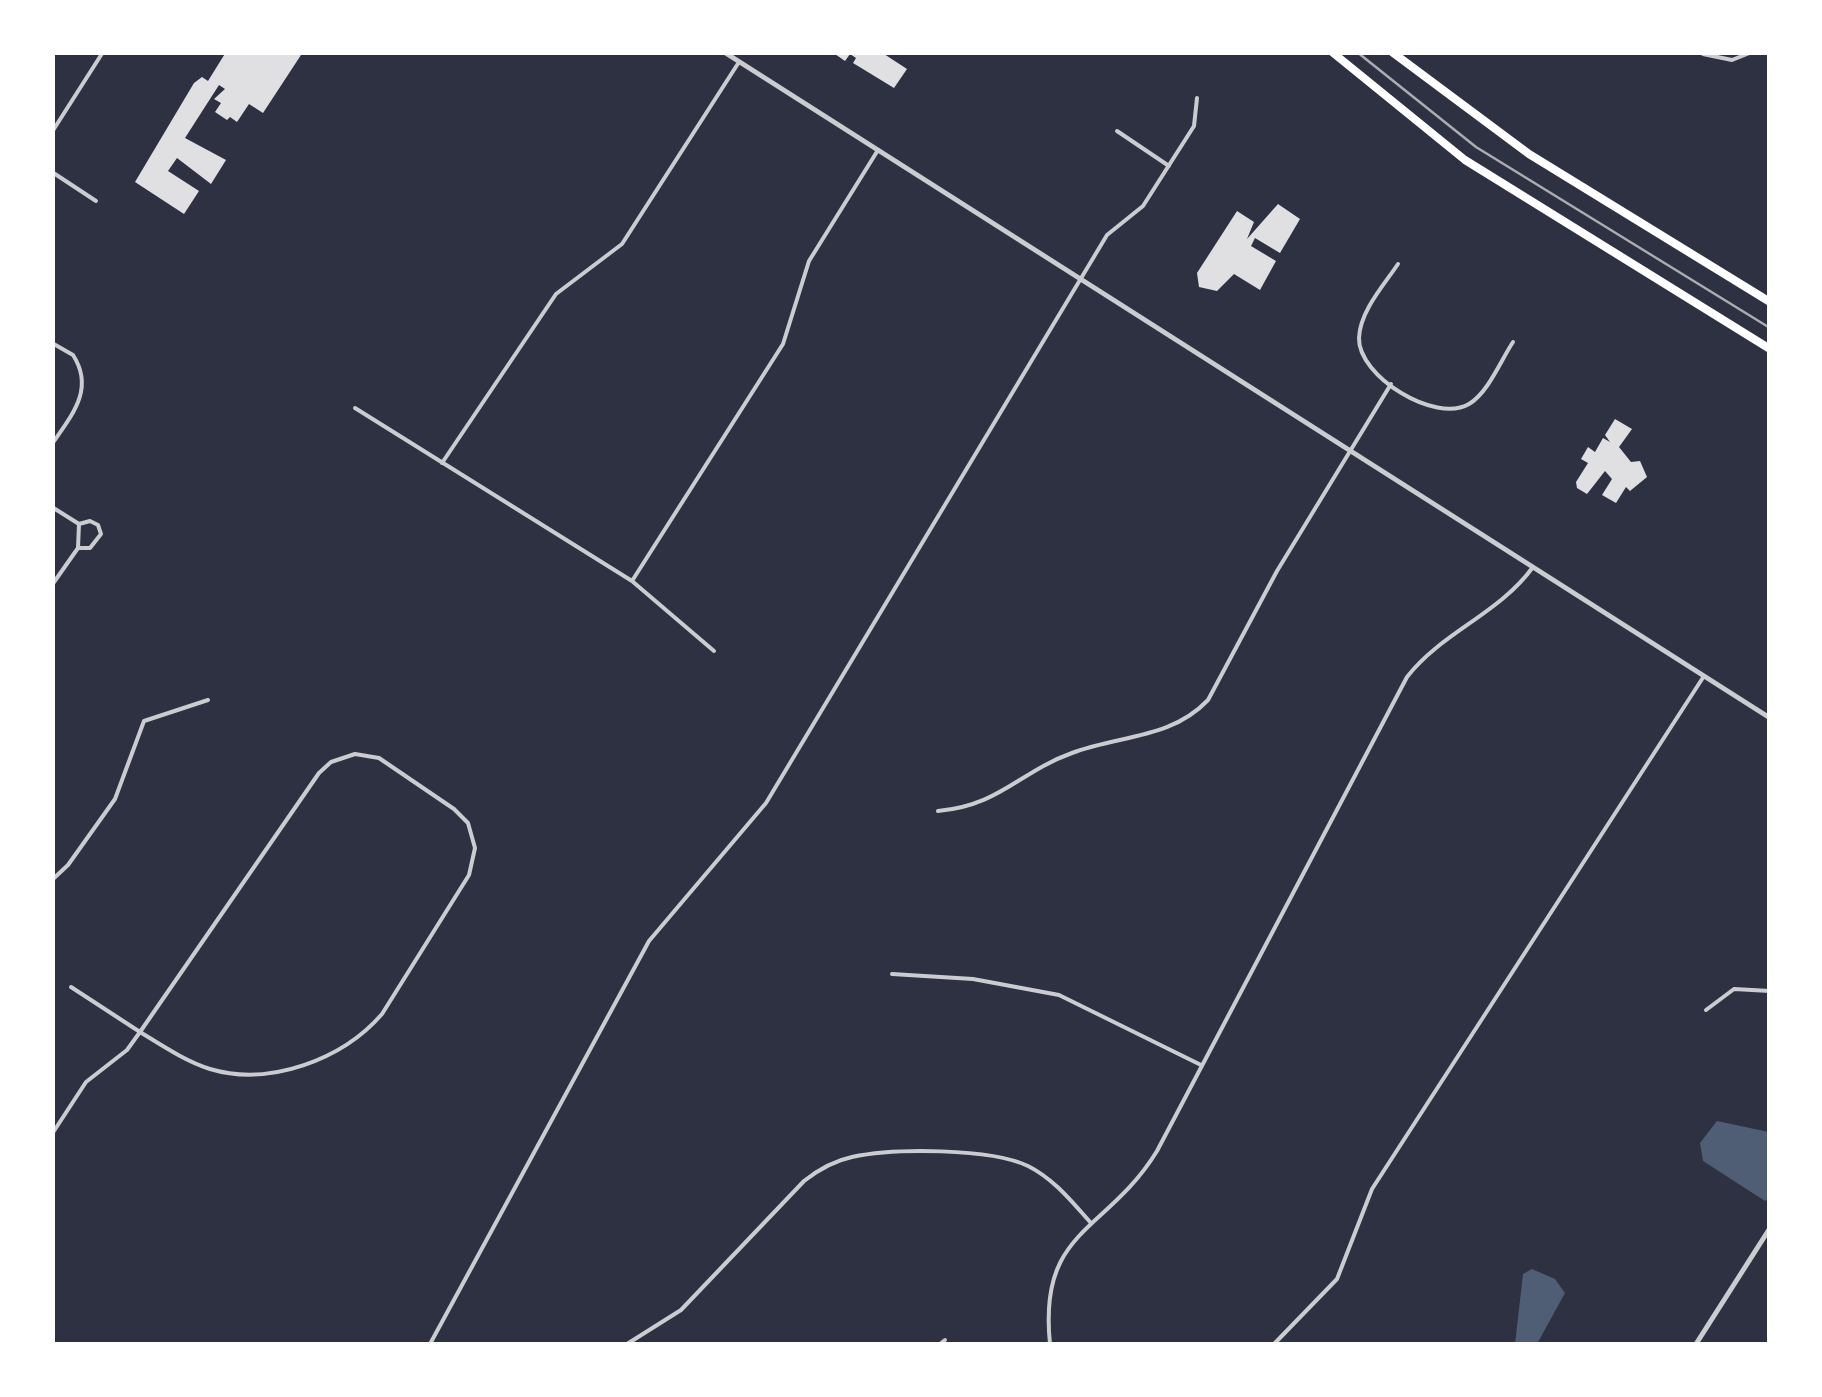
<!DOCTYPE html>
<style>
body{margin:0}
#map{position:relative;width:1822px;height:1397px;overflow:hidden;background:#2d3142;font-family:"PT Serif",serif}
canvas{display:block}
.frame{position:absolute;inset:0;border:55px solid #fff;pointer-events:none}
</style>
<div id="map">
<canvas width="1822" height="1397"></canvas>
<div class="frame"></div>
</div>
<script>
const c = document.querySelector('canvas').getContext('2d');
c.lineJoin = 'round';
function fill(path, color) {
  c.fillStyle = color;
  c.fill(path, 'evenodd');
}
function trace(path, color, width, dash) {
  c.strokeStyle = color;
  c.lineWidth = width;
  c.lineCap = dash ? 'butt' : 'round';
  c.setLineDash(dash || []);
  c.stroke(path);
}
fill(new Path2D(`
 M1717,1121L1769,1132V1198L1765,1201L1703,1161L1700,1143Z
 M1532,1269L1555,1279L1565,1293L1537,1344H1515L1523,1274Z`), '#4f5d75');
fill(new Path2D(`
 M226,52L301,55L263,113L249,104L237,122L230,117L227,120L215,112L221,103L214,99L225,89L219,85L185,138L226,160L211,184L177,158L168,171L199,191L184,214L135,182L194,83L202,77L208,81Z
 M832,52H881L907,69L894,88L853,63L856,58L850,54L845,61Z
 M1278,204L1300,219L1280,253L1255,238L1251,246L1276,261L1260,290L1234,274L1217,291L1199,287L1197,273L1237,211L1254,222L1247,239Z
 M1615,419L1632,429L1619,447L1631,462L1640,461L1647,477L1630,491L1626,487L1616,503L1602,495L1612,479L1605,471L1587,494L1577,488L1576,482L1588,463L1581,459L1588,447L1595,452L1603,438L1610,442L1605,435Z`), '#e0e0e3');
trace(new Path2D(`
 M1703,54L1732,60L1752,52
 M1117,131L1169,166
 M52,132L103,52
 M52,172L96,201
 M1398,264C1384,285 1360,311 1359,338C1358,376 1435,424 1469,404C1488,393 1501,360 1513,342
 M52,343L73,355C95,389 72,415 52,444
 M355,408L632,581L714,651
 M442,463L556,294L622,244L739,62
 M52,507L79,524
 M78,548H90L101,534L98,525L90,521L79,524
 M632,581L783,344L809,261L878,150
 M52,585L78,548L79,524
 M355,754L379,758L454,809L468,823L475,848L469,875L382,1014C343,1059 270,1087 210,1069C185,1061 163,1046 140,1032L319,773L331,762Z
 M938,811C999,806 1019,772 1072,753C1120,735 1171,739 1208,700L1277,571L1391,384
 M52,880L68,865L115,799L144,721L208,700
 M892,974L973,979L1059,995L1201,1065
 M1706,1010L1734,989L1770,991
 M52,1134L86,1082L127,1050L140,1032L71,987
 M430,1344L649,941L766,803L1107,235L1143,206L1194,126L1197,98
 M627,1344L681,1310L804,1181C818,1170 833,1161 852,1157C894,1148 990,1148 1028,1166C1054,1179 1072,1202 1091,1223
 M940,1344L945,1340
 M1050,1344C1038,1228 1106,1234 1157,1151L1407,677C1442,632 1499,614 1533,567
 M1274,1344L1337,1279L1372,1189L1704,676`), '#caccd0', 4);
trace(new Path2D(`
 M724,52L1770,718
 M1696,1344L1770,1228`), '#caccd0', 5);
trace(new Path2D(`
 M1332,52L1465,160L1770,349
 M1392,52L1529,154L1770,302`), '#fff', 8);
trace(new Path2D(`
 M1357,52L1476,147L1770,328`), '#abadb3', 2.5);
</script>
